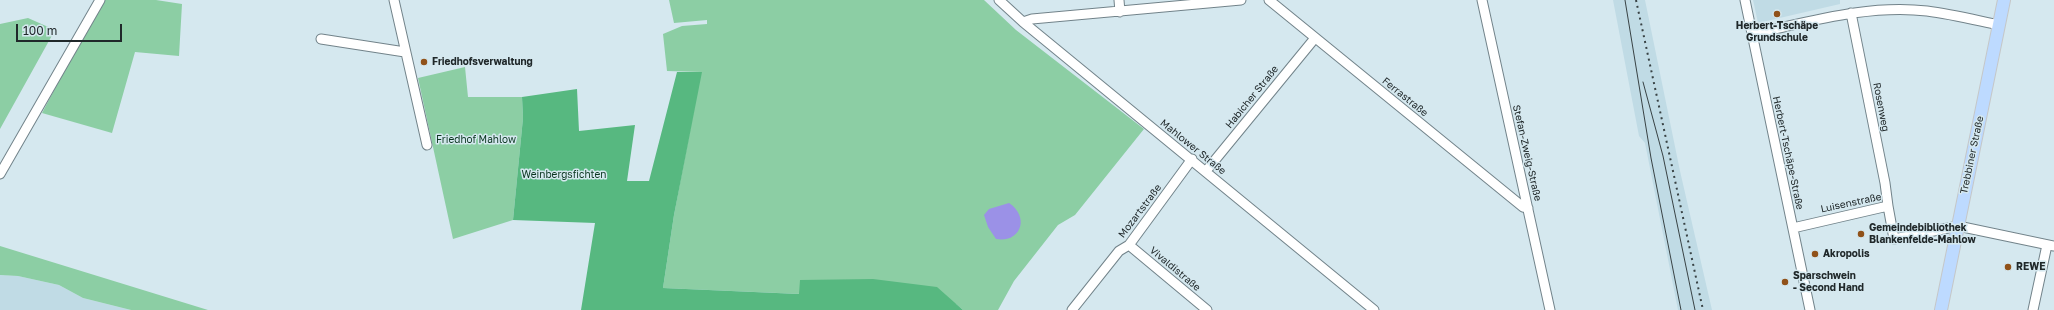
<!DOCTYPE html>
<meta charset="utf-8">
<style>
body{margin:0}
#map{position:relative;width:2054px;height:310px;overflow:hidden;background:#d5e8ef;font-family:"Golos Text",sans-serif}
canvas{display:block}
.scale{position:absolute;left:16px;top:24px;width:106px;height:18px;box-sizing:border-box;border:2px solid #20282a;border-top:0;padding-left:5px;font-size:12px;line-height:14px;white-space:nowrap;color:#20282a;-webkit-text-stroke:3px #d5e8ef;paint-order:stroke}
</style>
<div id="map">
<canvas width="2054" height="310"></canvas>
<div class="scale">100 m</div>
</div>
<script>
const c = document.querySelector('canvas').getContext('2d');
c.lineJoin = 'round';
function fill(path, color) {
  c.fillStyle = color;
  c.fill(path, 'evenodd');
}
function trace(path, color, width, dash) {
  c.strokeStyle = color;
  c.lineWidth = width;
  c.lineCap = dash ? 'butt' : 'round';
  c.setLineDash(dash || []);
  c.stroke(path);
}
function label(font, color, halo, rows, align = 'center') {
  c.font = font + ' "Golos Text",sans-serif';
  c.lineWidth = 3;
  c.setLineDash([]);
  c.textBaseline = 'middle';
  c.strokeStyle = halo;
  c.fillStyle = color;
  for (const [text, x, y, turn = 0] of rows) {
    c.save();
    c.translate(x, y);
    c.rotate((+turn || 0) * Math.PI / 180);
    c.textAlign = isNaN(turn) ? turn : align;
    if (halo) c.strokeText(text, 0, 0);
    c.fillText(text, 0, 0);
    c.restore();
  }
}
fill(new Path2D(`
 M1613,0H1645L1680,171L1712,310H1678L1645,143L1639,136Z
 M1753,0H1840V4L1758,23Z
 M0,275L18,276L59,285L83,298L131,310H0Z`), '#c0dbe5');
fill(new Path2D(`
 M102,0H156L182,4L179,56L135,52L112,133L42,113Z
 M669,0H984L1016,30L1144,129L1075,215L1058,225L1014,281L998,310H963L956,304L800,280V294L663,288L674,215L701,72L667,71L663,34L682,26L707,24V20L674,23Z
 M28,18L55,30L0,129V24Z
 M465,67L468,97H522L523,118L513,220L453,239L418,78Z
 M0,246L208,310H131L83,298L59,285L18,276L0,275Z`), '#8ccea4');
fill(new Path2D(`
 M677,72H702L674,215L663,288L799,294L800,280L873,279L937,287L963,310H581L595,223L513,220L523,118L522,97L577,89L579,131L635,125L627,181H649Z`), '#57b880');
fill(new Path2D(`
 M1009,203C1030,217 1021,243 996,239L988,227L984,215L989,209Z`), '#9b91e7');
const minor = new Path2D(`
 M394,0L427,145
 M999,0L1023,22L1374,310
 M1119,0L1120,12
 M1269,0L1523,207L1528,208
 M1482,0L1550,310
 M1745,0L1810,310
 M1851,13L1885,183L1888,206
 M1023,22L1032,19L1241,0
 M1752,34C1809,22 1868,4 1927,11C1951,14 1975,20 1999,25
 M321,39L405,52
 M1206,171L1315,38
 M0,174L100,0
 M1793,228L1888,206L1894,239L1958,226L2054,246
 M1129,245L1207,310
 M1072,310L1119,251L1129,245L1192,159
 M2033,310L2047,245`);
const major = new Path2D(`
 M1941,310L2004,0`);
trace(minor, '#72838a', 11);
trace(major, '#c5c7c8', 14);
trace(minor, '#fff', 9);
trace(major, '#bddaff', 12);
trace(new Path2D(`
 M1625,0L1651,158L1681,310
 M1643,82L1663,156L1695,310`), '#384244', 1);
trace(new Path2D(`
 M1636,0L1703,310`), '#384244', 2, [2, 4]);
for (const [x, y, r, color] of [
 [1777,14,4,"#905119"],
 [424,62,4,"#905119"],
 [1861,234,4,"#905119"],
 [1815,254,4,"#905119"],
 [2008,267,4,"#905119"],
 [1785,282,4,"#905119"]
]) {
  const dot = new Path2D();
  dot.arc(x, y, r, 0, 2 * Math.PI);
  c.fillStyle = color;
  c.fill(dot);
  trace(dot, '#d5e8ef', 1.5);
}
label('bold 10px', '#20282a', '#d5e8ef', [
 ["Herbert-Tschäpe",1777,26,"center"],
 ["Grundschule",1777,38,"center"],
 ["Friedhofsverwaltung",432,62],
 ["Gemeindebibliothek",1869,228],
 ["Blankenfelde-Mahlow",1869,240],
 ["Akropolis",1823,254],
 ["REWE",2016,267],
 ["Sparschwein",1793,276],
 ["- Second Hand",1793,288]
], 'left');
label('10px', '#20282a', '#d5e8ef', [
 ["Habicher Straße",1252,97,-51],
 ["Ferrastraße",1405,97,39],
 ["Rosenweg",1881,107,79],
 ["Mahlower Straße",1193,147,39],
 ["Stefan-Zweig-Straße",1527,153,77],
 ["Herbert-Tschäpe-Straße",1788,153,78],
 ["Trebbiner Straße",1972,155,-78],
 ["Luisenstraße",1851,203,-12],
 ["Mozartstraße",1140,211,-53],
 ["Vivaldistraße",1175,269,40]
]);
label('10px', '#0b3620', '#d5e8ef', [
 ["Friedhof Mahlow",476,140],
 ["Weinbergsfichten",564,175]
]);
</script>
